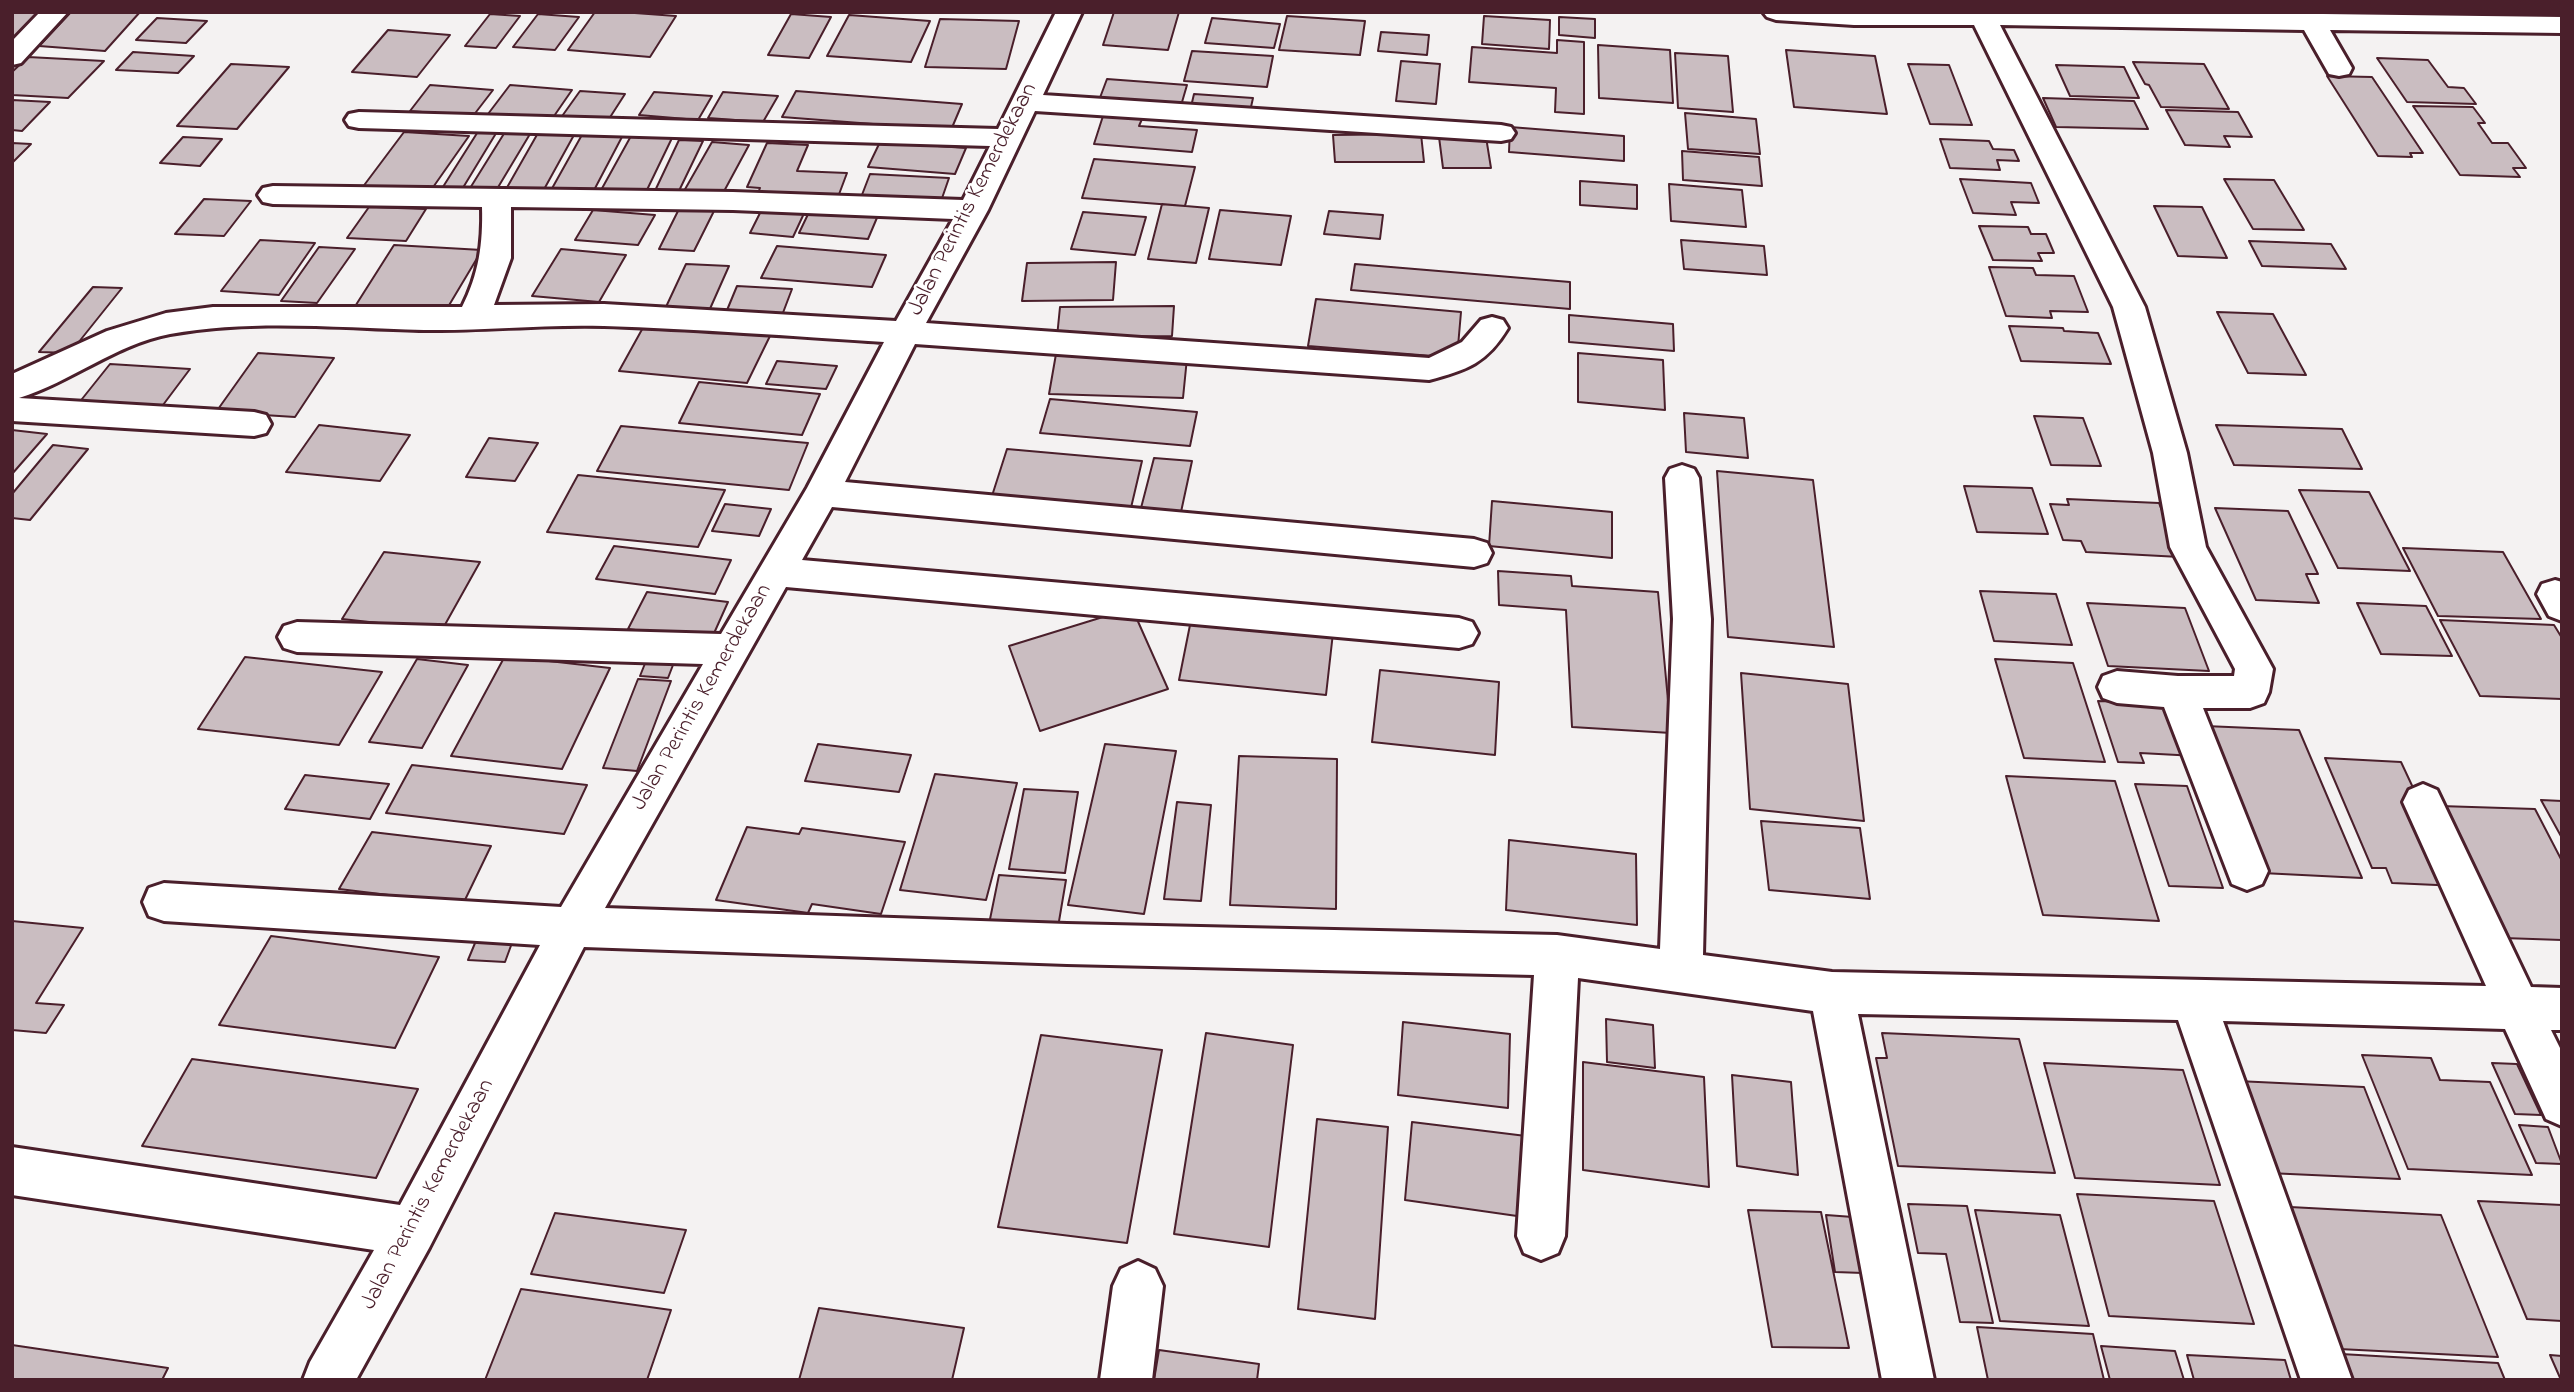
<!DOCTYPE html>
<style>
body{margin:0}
#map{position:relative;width:2574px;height:1392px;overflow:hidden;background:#f4f2f2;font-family:"Indie Flower",sans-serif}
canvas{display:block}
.frame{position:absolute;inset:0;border:14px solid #4a1f2b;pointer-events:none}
</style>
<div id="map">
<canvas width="2574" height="1392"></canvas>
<div class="frame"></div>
</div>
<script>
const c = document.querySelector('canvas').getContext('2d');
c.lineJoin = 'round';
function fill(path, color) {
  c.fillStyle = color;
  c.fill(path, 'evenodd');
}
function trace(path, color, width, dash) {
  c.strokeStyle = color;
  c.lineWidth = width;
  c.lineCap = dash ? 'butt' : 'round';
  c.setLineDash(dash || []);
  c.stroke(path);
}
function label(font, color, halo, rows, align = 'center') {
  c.font = font + ' "Indie Flower",sans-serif';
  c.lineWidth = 5;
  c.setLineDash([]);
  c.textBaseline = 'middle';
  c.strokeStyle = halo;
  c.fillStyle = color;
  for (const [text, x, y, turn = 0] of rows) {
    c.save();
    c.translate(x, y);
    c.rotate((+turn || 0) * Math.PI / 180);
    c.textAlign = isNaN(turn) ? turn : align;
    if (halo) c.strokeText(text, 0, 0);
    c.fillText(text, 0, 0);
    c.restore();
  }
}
const building = new Path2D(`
 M12,12H40L12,41Z
 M71,12H140L105,51L39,46Z
 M595,12H621L676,16L650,57L568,50Z
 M1114,12H1179L1168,50L1103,45Z
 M2310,12H2370L2373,16L2312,15Z
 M490,14L520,16L496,48L465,46Z
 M538,14L579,17L555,50L513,47Z
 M791,14L831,17L809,58L768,55Z
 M849,15L930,21L911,62L827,56Z
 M1287,16L1365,21L1360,55L1279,50Z
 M1484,16L1550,20L1549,49L1482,44Z
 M1559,17L1595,19V38L1559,35Z
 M157,18L207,21L186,43L136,40Z
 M1212,18L1280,24L1274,48L1205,43Z
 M940,19L1019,21L1006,69L925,67Z
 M388,30L450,35L417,77L352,72Z
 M1381,32L1429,35L1427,55L1378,51Z
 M1557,40L1584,42V114L1555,112L1556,88L1469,82L1472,47L1557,53Z
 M1598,45L1670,50L1673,103L1599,98Z
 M1786,50L1875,56L1887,114L1794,107Z
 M1192,51L1273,56L1267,87L1184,81Z
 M133,52L194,56L178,73L116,70Z
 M1675,53L1728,56L1733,112L1678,108Z
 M28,57L104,61L68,98L12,95V72Z
 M2377,58L2428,60L2448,87L2464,88L2476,104L2407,102Z
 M1401,61L1440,64L1436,104L1396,101Z
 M2133,62L2204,64L2229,109L2161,107L2149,85L2145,84Z
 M231,64L289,67L237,129L177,126Z
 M1908,64L1949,65L1972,125L1930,124Z
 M2056,65L2124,67L2139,98L2070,96Z
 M2327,76L2372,77L2423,153H2410L2412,157L2378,156Z
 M1107,79L1187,85L1180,109L1098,103Z
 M430,85L493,90L473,116L410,111Z
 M510,85L572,90L552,119L488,114Z
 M580,91L625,94L607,122L560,119Z
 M796,91L962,104L951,130L782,117Z
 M654,92L712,96L698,120L639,115Z
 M723,92L778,96L763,122L708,118Z
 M1194,94L1253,98L1249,116L1190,111Z
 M2043,98L2134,101L2148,129L2056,127Z
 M12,100L50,102L22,131L12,130Z
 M2413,106L2473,107L2485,123H2478L2492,143H2508L2526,168H2513L2520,177L2460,175Z
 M2166,110L2238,112L2252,137L2224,136L2230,147L2185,145Z
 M1685,113L1756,119L1760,154L1688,149Z
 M1103,116L1142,119L1139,126L1197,130L1192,152L1094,144Z
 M1510,127L1624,136V161L1509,152Z
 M479,130H498L461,191L441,190Z
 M404,132L469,136L429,193L362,188Z
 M505,132L530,134L494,194L467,193Z
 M538,133L574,135L542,193L505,191Z
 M583,133L623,135L592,194L550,192Z
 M1421,134L1424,162H1335L1333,135Z
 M631,136L672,138L645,194L600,192Z
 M183,137L222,139L200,166L160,163Z
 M1439,137H1486L1491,168H1443Z
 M1940,139L1989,141L1993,149L2014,150L2019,161L1997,160L2000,170L1950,168Z
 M679,140L703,141L677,195H653Z
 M712,142L749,145L722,195L684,191Z
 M880,142L966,148L955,174L868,167Z
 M12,143L31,144L12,163Z
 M767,143L808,145L797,171L847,173L838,197L758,193L760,188L747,187Z
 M1682,151L1759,157L1762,186L1683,180Z
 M1094,159L1195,167L1185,206L1082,198Z
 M870,174L949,178L940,204L860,200Z
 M1960,179L2031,183L2039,203L2011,202L2016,215L1973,213Z
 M2224,179L2274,180L2304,230L2253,229Z
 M1580,181L1637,185V209L1580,205Z
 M1669,184L1742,190L1746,227L1671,221Z
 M204,199L251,201L224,236L175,234Z
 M765,203L807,207L793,237L750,233Z
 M1162,204L1209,208L1196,263L1148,259Z
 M681,205L716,207L694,251L659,249Z
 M2154,206L2202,207L2227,258L2178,256Z
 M369,207L426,209L406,241L347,238Z
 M811,208L879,213L868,239L799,233Z
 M593,210L655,215L638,245L575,240Z
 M1220,210L1291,216L1281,265L1209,259Z
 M1329,211L1383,215L1380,239L1324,234Z
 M1083,212L1146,217L1135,255L1071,249Z
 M1979,226L2028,227L2031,234H2046L2054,253H2038L2042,261L1993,260Z
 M260,240L315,243L279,295L221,291Z
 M1681,240L1764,246L1767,275L1684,269Z
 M2249,241L2331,244L2346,269L2262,266Z
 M394,245L482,250L445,312L354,308Z
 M777,246L886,255L872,287L761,278Z
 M319,247L355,249L317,303L281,301Z
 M561,249L626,255L599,302L532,296Z
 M1116,262L1113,300L1022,301L1027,263Z
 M686,264L729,266L709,311L665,309Z
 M1355,264L1570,282V309L1351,290Z
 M1989,267L2033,268L2036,275L2074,276L2088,312L2050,311L2052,318L2006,316Z
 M737,286L792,289L781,318L725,315Z
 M93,287L122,288L70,353L39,352Z
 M1316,299L1461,312L1457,358L1308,346Z
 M1174,306L1172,336L1057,337L1060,307Z
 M2217,312L2273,314L2306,375L2248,373Z
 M1569,315L1673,324L1674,351L1569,342Z
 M645,324L770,336L747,383L619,371Z
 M2009,326L2063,328L2064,331L2098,333L2111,364L2021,361Z
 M258,353L334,358L295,417L216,412Z
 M1578,353L1663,360L1665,410L1578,402Z
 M1056,354L1187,358L1183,398L1049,394Z
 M777,361L837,366L826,389L766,384Z
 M110,364L190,369L160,409L78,404Z
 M699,382L820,394L802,435L679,423Z
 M1050,399L1197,412L1190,446L1040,433Z
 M1684,413L1744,418L1748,458L1686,452Z
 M2034,416L2083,418L2101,466L2051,465Z
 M319,425L410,435L380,481L286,472Z
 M2216,425L2342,429L2362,469L2234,465Z
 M621,426L808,443L789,490L597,471Z
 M12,430L47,434L12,474Z
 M489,438L538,443L515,481L466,477Z
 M53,445L88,449L30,520L12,518V494Z
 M1007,449L1142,461L1130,512L991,499Z
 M1154,458L1192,461L1181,512L1141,508Z
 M1717,471L1813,480L1834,647L1728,637Z
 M578,475L725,490L698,547L547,532Z
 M1964,486L2032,488L2048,534L1977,532Z
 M2299,490L2369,492L2410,571L2338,568Z
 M2067,499L2159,503L2180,557L2086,552L2081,541L2063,540L2050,504L2069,505Z
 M1492,501L1612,512V558L1489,546Z
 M725,504L771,509L759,536L712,531Z
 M2215,508L2288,511L2318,574H2306L2319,603L2256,600Z
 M614,546L731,560L715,594L596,579Z
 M2403,548L2503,552L2541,619L2438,616Z
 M384,552L480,562L442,630L342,619Z
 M1498,571L1571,576L1572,586L1658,592L1671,733L1572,727L1566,610L1499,605Z
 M1980,591L2056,594L2072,645L1994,641Z
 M647,592L728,602L711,640L628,629Z
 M2087,603L2185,608L2209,671L2108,666Z
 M2357,603L2426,606L2452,656L2381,654Z
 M1132,608L1168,689L1040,731L1009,646Z
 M1193,610L1334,624L1326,695L1179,680Z
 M2440,620L2554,625L2562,638V699L2480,696Z
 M650,651L678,652L668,678L640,676Z
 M505,656L610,668L562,769L451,756Z
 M245,657L382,672L339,745L198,729Z
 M417,659L468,665L422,748L369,742Z
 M1995,659L2073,663L2105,762L2024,758Z
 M1380,670L1499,682L1495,755L1372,742Z
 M1741,673L1848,684L1864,821L1750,809Z
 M638,679L671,681L637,771L603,768Z
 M2098,701L2177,704L2196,756L2140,753L2144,763L2118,762Z
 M2205,726L2299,730L2362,878L2262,873Z
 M818,744L911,755L899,792L805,781Z
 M1105,744L1176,751L1144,914L1068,905Z
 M1239,756L1337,759L1336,909L1230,905Z
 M2325,758L2401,762L2459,886L2392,883L2386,868H2372Z
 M412,765L587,785L564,834L386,813Z
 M935,774L1017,783L986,900L900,890Z
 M305,775L389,784L370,819L285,809Z
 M2006,776L2115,781L2159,921L2043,915Z
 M2135,784L2187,786L2223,888L2169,886Z
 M1024,789L1078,792L1065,873L1009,869Z
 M2541,800L2562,801V838Z
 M1177,802L1211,805L1201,901L1164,899Z
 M2440,806L2535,809L2562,861V940L2503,938Z
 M1761,821L1860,828L1870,899L1769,890Z
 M747,827L799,834L802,828L905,842L881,914L812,904L808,913L716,900Z
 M372,832L491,846L463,904L339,889Z
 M1509,840L1636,854L1637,925L1506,910Z
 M999,875L1066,880L1057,933L988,929Z
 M12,921L83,928L36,1003L64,1005L46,1033L12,1030Z
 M480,931L516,932L505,962L468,960Z
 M271,936L439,957L395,1048L219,1025Z
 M1606,1019L1653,1025L1655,1068L1607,1062Z
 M1403,1022L1510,1034L1508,1108L1398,1095Z
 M1206,1033L1293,1045L1269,1247L1174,1234Z
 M1882,1033L2019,1039L2055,1173L1898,1166L1876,1058H1887Z
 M1041,1035L1162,1050L1127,1243L998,1227Z
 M2362,1055L2431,1058L2440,1080L2490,1082L2532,1175L2408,1169Z
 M192,1059L418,1089L376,1178L142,1146Z
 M1583,1062L1704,1077L1709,1187L1583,1170Z
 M2044,1063L2183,1070L2220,1185L2075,1178Z
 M2492,1063L2517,1064L2541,1115L2515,1114Z
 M1732,1075L1791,1082L1798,1175L1737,1166Z
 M2237,1081L2364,1087L2400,1179L2268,1173Z
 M1317,1119L1388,1127L1375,1319L1298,1309Z
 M1412,1122L1526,1136L1524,1217L1405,1200Z
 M2519,1125L2548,1127L2562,1164L2536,1163Z
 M2077,1194L2214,1201L2254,1324L2109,1316Z
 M2478,1201L2562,1205V1321L2527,1319Z
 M1908,1204L1967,1206L1993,1323L1960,1322L1946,1254L1918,1253Z
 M2290,1207L2441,1215L2498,1357L2339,1349Z
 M1748,1210L1821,1212L1849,1348L1772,1347Z
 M1975,1210L2060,1215L2089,1326L2000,1321Z
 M555,1213L686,1230L664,1293L531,1274Z
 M1826,1215L1853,1217L1863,1273L1835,1272Z
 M521,1289L671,1310L647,1380H485Z
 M819,1308L964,1328L952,1380H799Z
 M1977,1327L2093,1334L2104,1380H1988Z
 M12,1345L168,1368L162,1380H12Z
 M2101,1346L2175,1351L2184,1380H2110Z
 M1159,1350L1259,1364L1257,1380H1154Z
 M2341,1354L2498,1363L2505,1380H2350Z
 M2187,1355L2285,1360L2291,1380H2194Z
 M2550,1355L2562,1356V1380H2561Z`);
fill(building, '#cabdc1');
trace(building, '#4a1f2b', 2);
const minor = new Path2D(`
 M40,12H68L21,63L12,65V41Z
 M1056,12H1082L1043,95L1501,125L1511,127L1515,133L1511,139L1501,141L1035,111L988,210L926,323L1429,358L1462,342L1481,320L1492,317L1503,320L1508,328C1487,363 1467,370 1429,380L915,344L845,482L1474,539L1487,543L1492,553L1487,563L1474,567L832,507L802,560L1459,618L1472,622L1478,633L1472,644L1459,648L786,587L605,908L1067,924L1557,935L1660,949L1673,619L1665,478L1670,469L1682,465L1694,469L1699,478L1711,619L1703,955L1832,972L2486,986L2403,802L2409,790L2423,784L2437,790L2531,987L2562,988V1030H2551L2562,1052V1126L2546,1119L2505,1029L2223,1021L2352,1380H2301L2178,1020L1858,1014L1934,1380H1882L1813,1011L1578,978L1565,1236L1558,1253L1541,1260L1524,1253L1517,1236L1534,975L1067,964L584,947L429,1248L356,1380H303L310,1362L374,1250L12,1195V1147L400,1205L540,945L164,921L149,916L143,902L149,888L164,883L561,907L703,664L297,652L284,648L278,637L284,626L297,622L721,634L807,488L884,342C791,336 697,329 604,326C544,324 484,331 424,330C340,328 253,319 170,334C116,344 71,382 19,398L254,412L266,415L271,424L266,433L254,436L12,421V374L107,331L166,313L213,307H462C479,274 483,243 482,207L273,204L263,202L258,195L263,188L273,186L733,192L963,200L990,146L359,128L349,126L345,120L349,114L359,112L998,129ZM511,207L733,210L953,219L896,321L604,304L494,305L511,258Z
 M1763,12H2164L2562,17V33L2330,30L2352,68L2349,74L2339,76L2329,74L2304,30L2000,25L2145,307L2187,453L2206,547L2273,669L2269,692L2264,703L2250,708H2203L2268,871L2262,884L2247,890L2232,884L2164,707L2117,703L2103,698L2098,687L2103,676L2117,671L2178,676H2234L2235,669L2170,547L2153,453L2113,307L1974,25H1854L1776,20L1767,17Z
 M2555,580L2562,582V621L2549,616L2537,594L2542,584Z
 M1138,1261L1155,1269L1163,1286L1152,1380H1100L1113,1286L1121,1269Z`);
trace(minor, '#4a1f2b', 6);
fill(minor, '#fff');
label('23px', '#4a1f2b', '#fff', [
 ["Jalan Perintis Kemerdekaan",974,200,-63],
 ["Jalan Perintis Kemerdekaan",703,698,-60],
 ["Jalan Perintis Kemerdekaan",429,1195,-62]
]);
</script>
